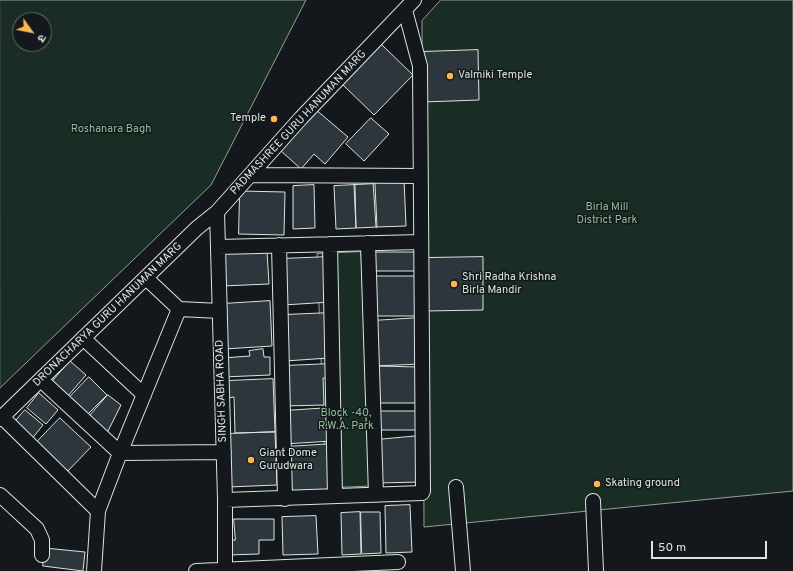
<!DOCTYPE html>
<meta charset="utf-8">
<style>
body{margin:0}
#map{position:relative;width:793px;height:571px;overflow:hidden;background:#14181c;font-family:Overpass,"Noto Sans Devanagari",sans-serif}
canvas{display:block}
.north{position:absolute;left:12px;top:12px;width:40px;height:40px;box-sizing:border-box;background:#14181c;border:1px solid #626a69;border-radius:50%;rotate:123deg;font-size:11px;font-weight:700;line-height:16px;text-align:center;color:#d8e6dc}
.north::after{content:'';display:block;margin:auto;width:14px;height:18px;background:#ffb74d;clip-path:polygon(50% 0,100% 100%,50% 72%,0 100%)}
.scale{position:absolute;left:651px;top:541px;width:116px;height:18px;box-sizing:border-box;border:2px solid #d8e6dc;border-top:0;padding-left:5px;font-size:12px;line-height:14px;white-space:nowrap;color:#d8e6dc;-webkit-text-stroke:3px #14181c;paint-order:stroke}
</style>
<div id="map">
<canvas width="793" height="571"></canvas>
<div class="north">उ</div>
<div class="scale">50 m</div>
</div>
<script>
const c = document.querySelector('canvas').getContext('2d');
c.lineJoin = 'round';
function fill(path, color) {
  c.fillStyle = color;
  c.fill(path, 'evenodd');
}
function trace(path, color, width, dash) {
  c.strokeStyle = color;
  c.lineWidth = width;
  c.lineCap = dash ? 'butt' : 'round';
  c.setLineDash(dash || []);
  c.stroke(path);
}
function label(font, color, halo, rows, align = 'center') {
  c.font = font + ' Overpass,sans-serif';
  c.lineWidth = 3;
  c.setLineDash([]);
  c.textBaseline = 'middle';
  c.strokeStyle = halo;
  c.fillStyle = color;
  for (const [text, x, y, turn = 0] of rows) {
    c.save();
    c.translate(x, y);
    c.rotate((+turn || 0) * Math.PI / 180);
    c.textAlign = isNaN(turn) ? turn : align;
    if (halo) c.strokeText(text, 0, 0);
    c.fillText(text, 0, 0);
    c.restore();
  }
}
const green = new Path2D(`
 M0,0H306L211,185L0,388ZM20,20H44V44H20Z
 M441,0H793V491L424,527L422,21Z
 M361,252L370,486L326,488L317,254Z`);
fill(green, '#1a2d24');
trace(green, '#939e99', 1);
const building = new Path2D(`
 M381,44L413,75L374,115L342,84Z
 M478,50L479,100L423,102L421,52Z
 M315,109L348,137L325,164L314,154L301,169L280,150Z
 M371,118L389,134L364,161L346,144Z
 M404,179L406,226L376,227L373,181Z
 M375,184L377,227L356,228L354,185Z
 M314,185L315,228L293,229V186Z
 M355,185L356,228L336,229L334,186Z
 M240,191L285,192L284,235L239,234Z
 M267,251L269,284L222,286L220,253Z
 M371,252H418V271H371Z
 M328,257L331,302L283,305L280,259Z
 M483,257V310L425,311V258Z
 M373,276H420V316H373Z
 M270,301L272,346L224,349L222,304Z
 M330,313L329,358L285,361L283,315Z
 M419,318L421,364L374,366L371,321Z
 M263,349L264,357H270V375L223,377V358L250,356L249,351Z
 M70,361L86,375L67,397L51,383Z
 M330,364V378H323L324,405L284,406L283,366Z
 M377,366L419,367L418,403H377Z
 M89,377L107,395L86,416L68,399Z
 M273,379L275,432L235,433L234,397L228,398L227,381Z
 M39,393L58,410L46,424L27,408Z
 M108,395L121,405L107,433L87,419Z
 M330,408L332,441L284,444L283,411Z
 M25,410L43,425L31,440L13,424Z
 M375,411H422V430H375Z
 M60,418L91,447L65,474L34,445Z
 M275,432L277,485L228,487L226,434Z
 M419,436L422,482L378,483L376,440Z
 M333,444V489L287,492L285,447Z
 M410,505L412,552L386,553L385,506Z
 M360,512L361,554L342,555L341,513Z
 M361,512H380L381,553L362,554Z
 M316,516L318,554L283,555L282,517Z
 M234,519H274V540H259V554L227,555V540H235Z
 M45,548L85,552L83,571L43,566Z`);
fill(building, '#2c363c');
trace(building, '#d8e6dc', 1);
const minor = new Path2D(`
 M251,175L420,176
 M217,212L225,500V571
 M368,243L376,495
 M330,244L335,496
 M279,245L285,499
 M218,247L420,242
 M146,278L179,309L220,311
 M83,338L144,395
 M41,380L120,453L224,452
 M2,417L98,511
 M0,419L197,228L217,212L301,118L414,0
 M456,487L463,571
 M0,495L37,529L42,540V555
 M225,500L422,493L423,491L420,66L405,10
 M593,501L596,571
 M94,571L98,511L120,453L179,309
 M196,571L398,562`);
trace(minor, '#d8e6dc', 16);
trace(minor, '#14181c', 14);
for (const [x, y, r, color] of [
 [450,76,4,"#ffb74d"],
 [274,119,4,"#ffb74d"],
 [454,284,4,"#ffb74d"],
 [251,460,4,"#ffb74d"],
 [597,484,4,"#ffb74d"]
]) {
  const dot = new Path2D();
  dot.arc(x, y, r, 0, 2 * Math.PI);
  c.fillStyle = color;
  c.fill(dot);
  trace(dot, '#14181c', 1.5);
}
label('11px', '#d8e6dc', '#14181c', [
 ["Valmiki Temple",458,76],
 ["Temple",266,119,"right"],
 ["Shri Radha Krishna",462,278],
 ["Birla Mandir",462,291],
 ["Giant Dome",259,454],
 ["Gurudwara",259,467],
 ["Skating ground",605,484]
], 'left');
label('11px', '#d8e6dc', '#14181c', [
 ["PADMASHREE GURU HANUMAN MARG",299,123,-47],
 ["DRONACHARYA GURU HANUMAN MARG",108,315,-44],
 ["SINGH SABHA ROAD",222,391,-92]
]);
label('11px', '#8ac095', '#14181c', [
 ["Roshanara Bagh",111,130],
 ["Birla Mill",607,208],
 ["District Park",607,221],
 ["Block -40,",346,414],
 ["R.W.A. Park",346,427]
]);
</script>
